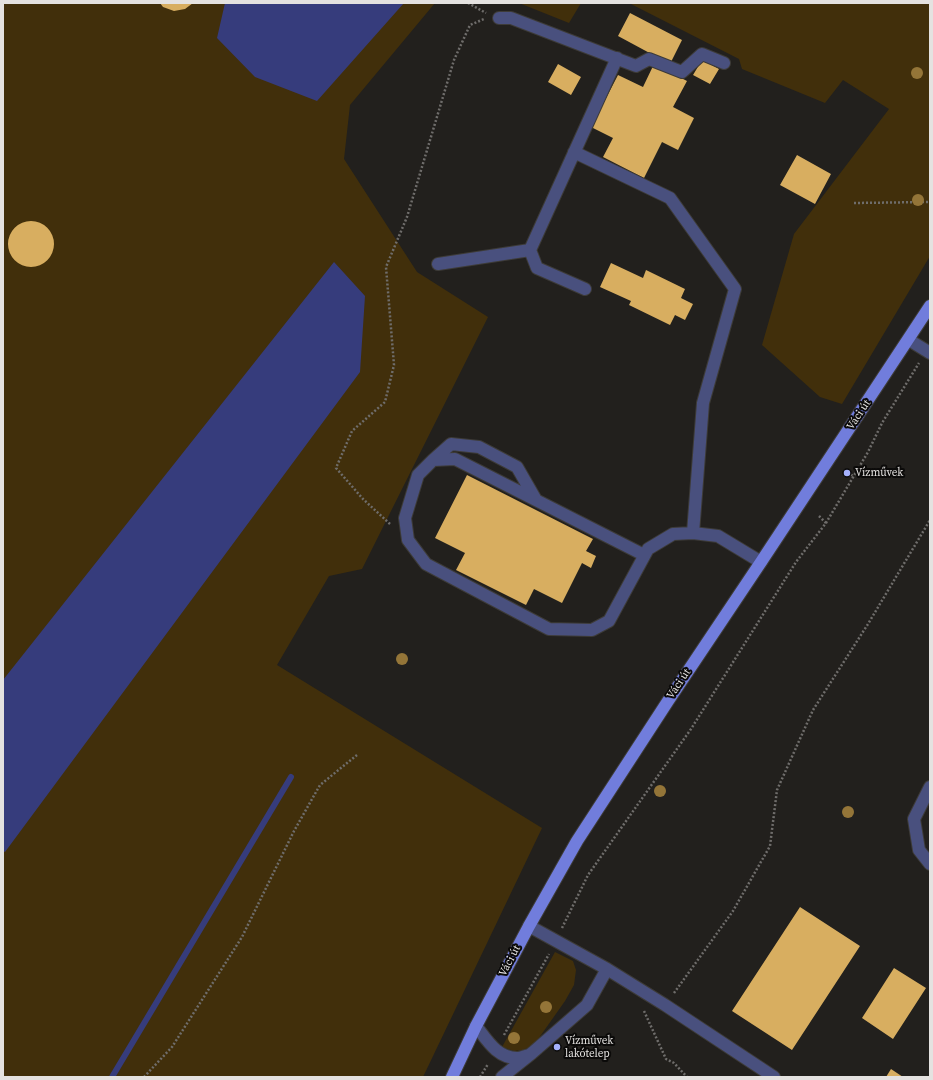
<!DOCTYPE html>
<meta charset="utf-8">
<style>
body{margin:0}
#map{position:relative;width:933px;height:1080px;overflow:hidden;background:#22201d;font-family:"Source Serif 4",serif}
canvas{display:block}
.frame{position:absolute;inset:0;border:4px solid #e4e2e0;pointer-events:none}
</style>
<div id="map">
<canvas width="933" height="1080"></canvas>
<div class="frame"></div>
</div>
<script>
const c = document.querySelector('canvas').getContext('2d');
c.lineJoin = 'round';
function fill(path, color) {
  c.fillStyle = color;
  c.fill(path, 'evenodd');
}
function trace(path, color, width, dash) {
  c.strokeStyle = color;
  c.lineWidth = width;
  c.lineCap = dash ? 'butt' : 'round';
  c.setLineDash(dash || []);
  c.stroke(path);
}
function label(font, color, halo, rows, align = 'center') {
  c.font = font + ' "Source Serif 4",serif';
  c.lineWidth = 4;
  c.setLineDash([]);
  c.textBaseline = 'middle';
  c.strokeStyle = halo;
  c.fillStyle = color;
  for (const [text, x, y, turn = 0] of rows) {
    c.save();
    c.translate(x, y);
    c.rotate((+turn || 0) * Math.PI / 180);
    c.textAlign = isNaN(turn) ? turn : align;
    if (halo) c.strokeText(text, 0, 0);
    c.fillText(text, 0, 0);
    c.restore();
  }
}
fill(new Path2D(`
 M3,3H435L350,105L344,159L417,272L488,317L362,569L329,576L277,665L542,828L423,1077H3Z
 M519,3H581L569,23Z
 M629,3H930V256L842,404L820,397L762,345L794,234L889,109L843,80L825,103L742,69L739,59Z
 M555,952L573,961L576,970L574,985L565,1001L534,1045L523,1050L514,1051L502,1047Z`), '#412f0b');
fill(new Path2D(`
 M225,3H404L317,101L255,77L217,38Z
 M334,262L365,296L360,372L5,852L3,851V680Z`), '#363c7c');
trace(new Path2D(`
 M112,1077L291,777`), '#363c7c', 6);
fill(new Path2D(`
 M160,3H193L185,9L174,11L163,7Z
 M630,13L682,40L670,64L618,36Z
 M702,60L719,69L710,84L693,75Z
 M558,64L581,77L571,95L548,82Z
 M654,64L687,81L673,107L694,118L678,150L662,142L644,178L603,157L613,138L591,127L618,75L643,87Z
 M797,155L831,174L815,204L780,185Z
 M8 244a23 23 0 1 1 46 0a23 23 0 1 1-46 0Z
 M611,263L643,278L646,270L685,289L681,298L693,304L685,320L675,315L670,325L629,305L631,301L600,287Z
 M467,475L593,539L586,551L596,556L591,568L582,563L562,603L534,589L526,605L456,570L465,553L435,538Z
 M800,907L860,946L792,1050L732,1011Z
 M894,968L926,988L893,1039L862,1018Z
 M891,1069L903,1077H886Z`), '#d8ae60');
const minor = new Path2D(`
 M499,18H511L636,66L649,59L682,72L702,54L724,63
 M574,152L670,198L735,289L703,403L693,533
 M530,250L537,268L585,289
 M438,264L530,250L617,58
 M909,340L930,353
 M433,460L451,444L479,447L517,467L536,500
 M644,555L455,459L433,460L418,475L405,518L408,540L426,564L549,629L592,630L609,621L648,549L673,534L693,533L718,536L761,562
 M930,787L914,819L919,850L930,864
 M529,926L607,969L665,1005L774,1077
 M476,1026C487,1040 497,1058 517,1058C520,1058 525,1056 529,1055
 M502,1077L532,1053L587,1005L607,969`);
const major = new Path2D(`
 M452,1077L476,1026L529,926L577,841L668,701L761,562L930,306`);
trace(minor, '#3d3b38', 14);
trace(major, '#3d3b38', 14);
trace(new Path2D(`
 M468,3L486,13
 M854,203L930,202
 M847,473L854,476
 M819,516L826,523
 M390,524L363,499L336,468L352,431L385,402L394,365L386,267L407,217L454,60L470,25L484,19
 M562,928L588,875L691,729L796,562L826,523L868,452L882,423L919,363
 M674,993L733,911L770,846L777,790L813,710L868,624L930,520
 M644,1011L666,1059L674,1063L687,1077
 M504,1035L549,954
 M144,1077L172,1047L242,937L294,831L320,785L357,755
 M480,1077L488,1064`), '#6f6d6b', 2.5, [2, 2]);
trace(minor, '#49507e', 12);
trace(major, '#717ddc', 12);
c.fillStyle = '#947538';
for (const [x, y] of [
 [917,73],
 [918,200],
 [402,659],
 [660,791],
 [848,812],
 [546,1007],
 [514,1038]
]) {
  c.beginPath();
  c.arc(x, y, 6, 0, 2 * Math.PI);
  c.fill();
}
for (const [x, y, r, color] of [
 [847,473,4,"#a5b1fc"],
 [557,1047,4,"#a5b1fc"]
]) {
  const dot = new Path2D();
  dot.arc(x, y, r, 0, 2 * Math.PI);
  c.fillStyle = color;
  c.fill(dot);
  trace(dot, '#0b0a09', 1.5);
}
label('11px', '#e4e2e0', '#0b0a09', [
 ["Váci út",859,415,-56],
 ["Váci út",679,684,-56],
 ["Váci út",510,961,-62]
]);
label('11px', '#e4e2e0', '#0b0a09', [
 ["Vízművek",855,473],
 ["Vízművek",565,1041],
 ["lakótelep",565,1054]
], 'left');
</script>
